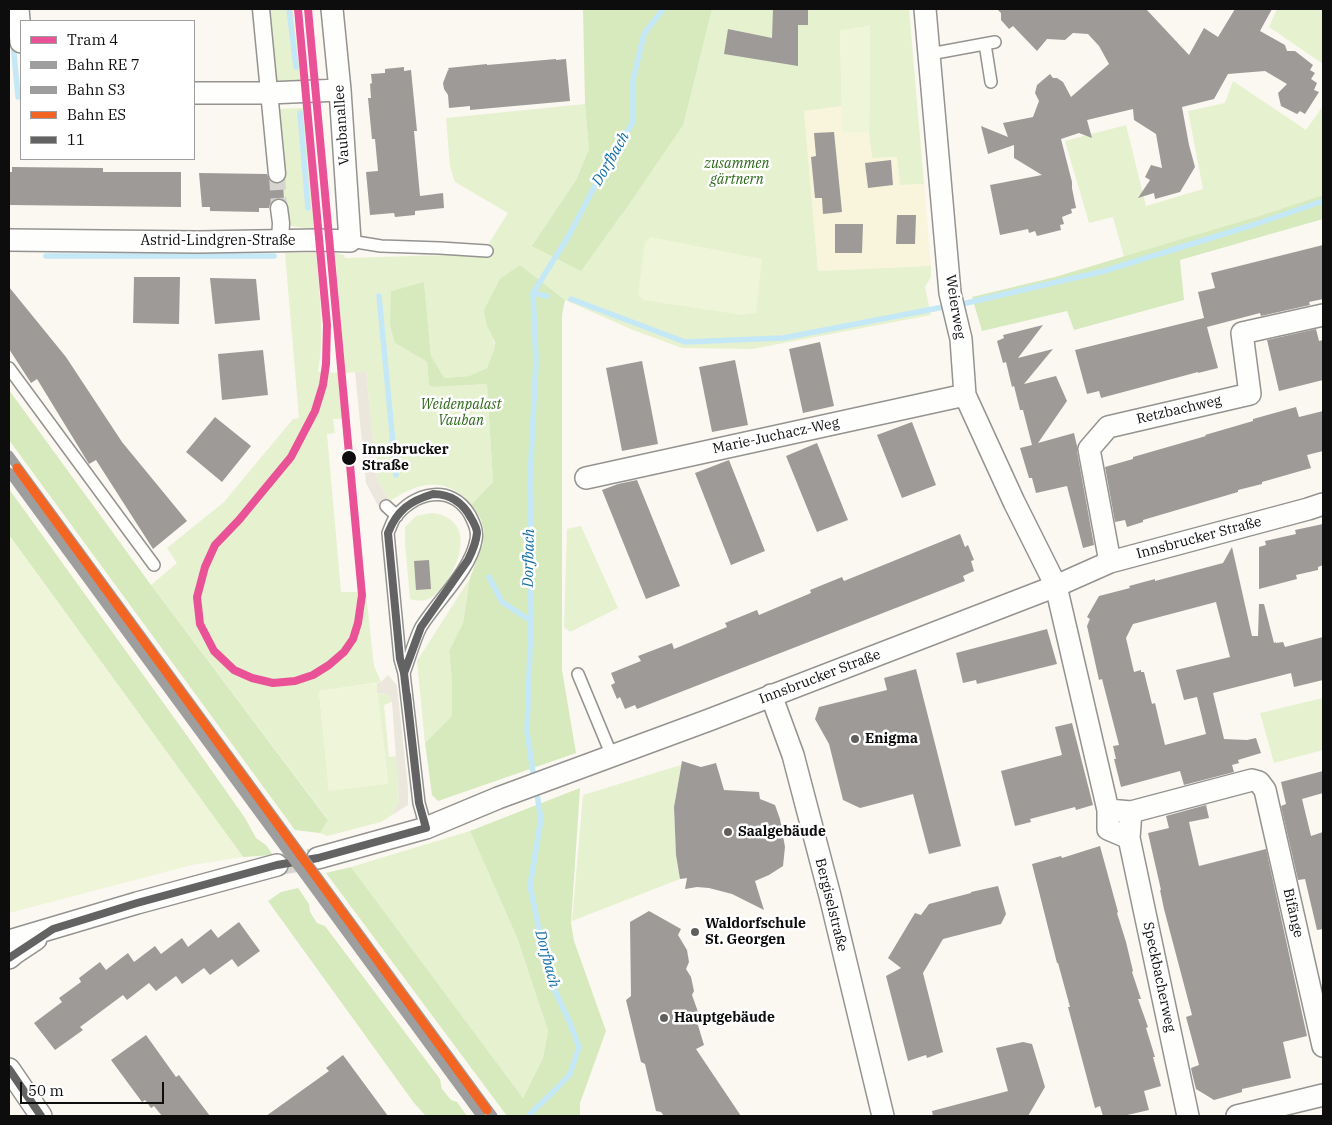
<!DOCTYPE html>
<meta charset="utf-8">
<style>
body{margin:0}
#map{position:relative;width:1332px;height:1125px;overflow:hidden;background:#fbf8f1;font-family:"IBM Plex Serif",serif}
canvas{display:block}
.frame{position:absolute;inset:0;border:10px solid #0d0d0d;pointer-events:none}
.legend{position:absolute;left:20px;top:20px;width:175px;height:140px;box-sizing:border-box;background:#fff;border:1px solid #9e9e9e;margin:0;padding:6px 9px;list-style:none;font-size:15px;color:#0d0d0d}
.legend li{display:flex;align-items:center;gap:10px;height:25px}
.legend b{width:25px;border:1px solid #9e9e9e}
.scale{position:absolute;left:20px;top:1082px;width:144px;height:22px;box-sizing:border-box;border:2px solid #0d0d0d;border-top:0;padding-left:6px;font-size:15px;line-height:18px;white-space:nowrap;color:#0d0d0d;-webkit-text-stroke:4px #fff;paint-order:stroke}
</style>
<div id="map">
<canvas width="1332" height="1125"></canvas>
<div class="frame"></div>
<ul class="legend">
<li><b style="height:6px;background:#ea5297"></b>Tram 4</li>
<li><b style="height:6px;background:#9e9e9e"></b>Bahn RE 7</li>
<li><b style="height:6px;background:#9e9e9e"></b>Bahn S3</li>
<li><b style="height:6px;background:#f26522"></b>Bahn ES</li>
<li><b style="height:6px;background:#646363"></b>11</li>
</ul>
<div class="scale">50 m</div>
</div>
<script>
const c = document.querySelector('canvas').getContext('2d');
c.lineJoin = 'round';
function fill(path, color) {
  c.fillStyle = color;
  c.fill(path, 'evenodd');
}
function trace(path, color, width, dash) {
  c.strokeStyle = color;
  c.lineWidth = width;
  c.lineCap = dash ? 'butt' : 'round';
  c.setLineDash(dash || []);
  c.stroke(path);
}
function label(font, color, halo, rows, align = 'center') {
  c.font = font + ' "IBM Plex Serif",serif';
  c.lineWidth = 5;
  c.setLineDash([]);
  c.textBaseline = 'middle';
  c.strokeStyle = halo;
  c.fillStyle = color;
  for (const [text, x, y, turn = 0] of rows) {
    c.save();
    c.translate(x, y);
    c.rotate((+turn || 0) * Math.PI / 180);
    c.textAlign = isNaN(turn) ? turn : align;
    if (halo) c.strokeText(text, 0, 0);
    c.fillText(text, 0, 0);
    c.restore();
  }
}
fill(new Path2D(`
 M842,106V133L869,132L872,158L897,157L900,185L924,184L931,266L818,271L804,111Z`), '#f9f4dc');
fill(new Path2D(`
 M269,9H293L301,84L276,83Z
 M712,9H909L924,184L900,185L897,157L872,158L869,132L870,26L840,31L842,106L804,111L818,271L931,266V277L925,287L931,315L752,349L682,348L633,330L565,300L520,265L487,326C498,347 496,346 487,368L469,376L443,378L431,356L424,282L392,291L395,343L427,362L429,386L434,387L487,384L493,482L471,505C468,502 464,497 460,494C436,476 412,487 390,501L377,480L366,371L345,373L335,253L344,255L345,258L482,254L508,213L455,182L450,167L446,118L585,104L589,149L576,180L533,245L616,222L626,209L682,125Z
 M1277,9H1323V64L1269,27Z
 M1233,81L1306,130L1323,106V195L1259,216L1124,257L1113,217L1089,223L1065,141L1126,125L1146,206L1203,189L1188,111L1225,103Z
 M303,108L314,229L290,226L285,208L277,109Z
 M285,253H316C319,292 325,333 318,372L340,373L344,419H333L335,433L327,434L341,592H366L374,666L381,682L319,691L329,790L388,780L377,693L388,694L392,702L384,705L389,757L396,756L399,801L392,815L381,822L327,836L320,833L328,819L151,585L177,563L167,548L224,502L293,419L299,418Z
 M432,513C436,514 441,514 444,516C477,530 454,578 435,595C428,601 418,602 410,599L405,543V527L416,516Z
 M581,526L618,608L570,632L564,627L567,529Z
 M470,578L463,623L449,651L452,680V716L425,743L417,661Z
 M1323,698V750L1274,763L1260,713Z
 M681,765L674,807L676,855L680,879L572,921L583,795Z
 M470,831L518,940L548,1031L543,1058L523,1098L351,867Z`), '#e6f1cf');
fill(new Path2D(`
 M583,9H712L683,125L626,209L616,222L581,271L532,246L576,180L589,149L585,104Z
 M1323,195V219L1180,260L1184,300L1074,330L1067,311L982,331L972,297L1055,277L1259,216Z
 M520,265L565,300L562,315V670L576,753L438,801L432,795L425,743L452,716V680L449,651L463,623L470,578L483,544L484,531L481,520L476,511L471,505L493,482L487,384L434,387L429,386L427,362L395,343L390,325L391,291L424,282L431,356L444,378L469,376L487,368L494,350L495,342L487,326L484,310L500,279Z
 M9,390L151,585L328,820L320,833L295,830L9,440Z
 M9,489L188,737L245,818L256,838L266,845L273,855L243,857L9,535Z
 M580,788L571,923L574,941L606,1031L580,1103V1116H507L326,873L351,867L523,1098L543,1058L548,1031L518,940L470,831Z
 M298,888L309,904L310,912L317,923L325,926L440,1079L442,1089L451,1100L457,1102L467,1116H426L414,1103L268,901L281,892Z`), '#d6eabd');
fill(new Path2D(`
 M870,26L869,132L842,133L840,30Z
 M651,237L762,259L756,313L742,315L643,300L638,294L645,242Z
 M9,535L243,857L192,865L9,913Z
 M377,683L388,784L329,791L319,691Z`), '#eff5d9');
fill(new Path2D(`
 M366,371L377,480L390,501L382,513L366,483L355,372Z
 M388,675L396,684L397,687L408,788V805L392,815L399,801L392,702L388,694L377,693V683L381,682Z`), '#ebe7dc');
trace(new Path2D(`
 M289,9L296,67
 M13,43L18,97
 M300,113L308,208
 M46,256H274
 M533,293L547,296
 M379,296L396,475
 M571,299L685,342L783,338L949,306
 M958,305L1104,271L1256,224L1323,201
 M489,577L502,602L531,621
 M534,779L527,731L531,621L530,480L536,361L533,293L568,237L600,176L633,122V80L644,34L663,9
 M530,1114L557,1088L570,1074L579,1047L570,1023L549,978L530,886L541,819L536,788`), '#c5e8f7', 5.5);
fill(new Path2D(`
 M773,9H808V25H798V66L724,54L728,29L772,38Z
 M997,9H1146L1189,55L1204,28L1218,37L1235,9H1272L1260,31L1285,45L1287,51H1295L1313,65L1310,70L1315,73L1311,79L1317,83L1314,90L1319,92L1305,114L1300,111L1297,114L1281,106L1278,93L1287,84L1265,71L1228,74L1214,99L1182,107L1189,145L1195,167L1180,192L1155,199L1154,193L1138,198L1150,180L1145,177L1151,165L1162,168L1156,134L1134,120L1133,109L1087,120L1092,138L1079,133L1061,139L1072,182V188L1076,208L1071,209L1072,213L1062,217L1064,224L1060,225L1061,230L1037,236L1035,231L1029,233L1028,229L1000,235L990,185L1042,175L1014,158V145L988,154L981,126L1008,137L1003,123L1033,117L1039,101L1035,93L1037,85L1050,74L1053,78H1057L1063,82L1071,97L1109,64L1099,46L1088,34L1073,33L1065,40L1047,39L1037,51L1013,26L1009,29L1001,20V13Z
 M556,59V60L566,59L570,101L470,110V106L449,108L448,95L444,89L443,83L448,70H449L448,68L487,64V65Z
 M404,67V71L411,70L417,131H414L420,196L443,193L444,208L415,211V215L395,217L394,213L370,215L366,172L378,171L375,139H372L368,98H371L370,84L372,83L371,74L385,73V69Z
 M834,132L842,212L823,214L822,198H815L811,157L816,156L814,133Z
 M891,160L893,185L868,188L865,163Z
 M12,167L103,168V172H181V207L9,205V172H12Z
 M199,173L267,174L269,179L272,183L277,184L283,182L284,200L278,198L273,200L270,204L269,208H259V212L210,211V207H202Z
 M897,215H916L915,244H896Z
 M835,224H863L862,253H835Z
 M1323,245V299L1309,302L1310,305L1261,316L1260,313L1207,327L1218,368L1198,373V372L1101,398L1099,391L1087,394L1075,350L1204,318L1198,292L1215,288L1211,273Z
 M134,277H180L179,324L133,323Z
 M210,278L256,279L260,320L215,324Z
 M9,287L66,357L122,442L187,521L153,549L96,460L89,464L37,379L31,383L9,349Z
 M1043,325L1018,358L1053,349L1024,384L1056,376L1067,401L1038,443L1074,433L1077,446V451L1094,545L1083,548L1067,486L1036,493L1032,478H1029L1020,448L1032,445L1023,410H1020L1014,386L1012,387L1006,362L1003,363L997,341L1004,338L1003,335Z
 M1316,329L1319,341L1323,340V380L1279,391L1267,340Z
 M820,342L834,406L803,413L789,349Z
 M263,350L268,395L222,400L218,354Z
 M735,360L748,425L712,432L699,367Z
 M642,361L658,444L622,451L606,368Z
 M1296,407L1299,417L1323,411V451L1307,455L1311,468L1262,482V484L1238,490V492L1143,520V522L1127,527L1125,520L1115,522L1105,467L1133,459V457L1206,436L1205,435L1253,421V419Z
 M215,417L251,446L222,482L186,452Z
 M912,422L936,485L902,498L877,435Z
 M817,443L848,520L817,532L786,456Z
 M729,460L765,551L731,565L695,473Z
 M637,480L680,586L646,599L602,490L618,484Z
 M1323,524V565L1318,567V570L1296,575L1297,579L1259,589V547L1266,545L1265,541L1296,534L1295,530Z
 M960,534L965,547L968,545L974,560L971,561L974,571L963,576L965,581L637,709L635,705L625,709L620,697L617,699L611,685L615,683L611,673L641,661L638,656L672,643L674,649L727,627L725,623L757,610L759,615L811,593L810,590L842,577L844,581Z
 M1232,547L1252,636H1258L1259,604H1264L1274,643L1276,642V643L1283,642L1285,647L1323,637V680L1294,687L1291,673L1213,693L1224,739L1247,740L1256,738L1261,753L1238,760L1239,763L1232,765L1234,772L1184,785L1180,771L1121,787L1114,759H1116L1113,746L1119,745L1102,679L1099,680L1087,626L1090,619L1087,617L1099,596L1130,588L1129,586L1155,579V581L1223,563ZM1216,602L1230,657L1176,670L1184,700L1197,697L1206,734L1165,745L1155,703L1152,704L1144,672H1141V670L1134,672L1126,638L1133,624Z
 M429,560L431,589L416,590L414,561Z
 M1047,629L1057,664L977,684L976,680L963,683L956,653Z
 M916,669L961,846L929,854L913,794L860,808L843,800L829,744L815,719L819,707L887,690L884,678Z
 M1072,723L1093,805L1076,810L1075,807L1030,819L1031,822L1015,826L1001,771L1062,755L1055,727Z
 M682,761L701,767L716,763L724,790L759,792L760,799L775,805L780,819L785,847L783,866L769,875L755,881L764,910L732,894L709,888L697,887L685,889L687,878L680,879L676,855L674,807Z
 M1323,771V793L1302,799L1311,836L1323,832V929L1317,930L1305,879L1298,880L1281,806L1286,804L1281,782Z
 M1206,805L1209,818L1189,822L1199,866L1266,849L1307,1036L1283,1042L1291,1078L1242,1089V1092L1214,1100L1196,1089L1192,1073L1191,1068L1199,1065L1186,1017L1192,1015L1164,909L1160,890H1161L1148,833L1169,828L1166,816Z
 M1100,846L1118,912L1117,913L1126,942L1133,971L1132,972L1141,999H1138L1148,1027L1146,1028L1155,1057H1153L1161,1086L1144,1091L1149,1110L1123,1116H1103L1100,1106L1095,1108L1068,1007H1070L1058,963H1057L1032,864L1061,856L1062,858Z
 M998,886L1006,914L1001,924L943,939L923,973L943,1052L927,1058L926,1055L908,1061L886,976L901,968L888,958L915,913L921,915L929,904L971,893V892Z
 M649,911L681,929L678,935L687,950L689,962L686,969L691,977L694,991L692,995L697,1009L698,1013L697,1022L704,1045L696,1049L741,1116H664L661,1112L656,1111L645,1064L641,1062L626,1000L631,996L630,922Z
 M239,922L260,951L238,967L232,959L210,975L204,968L182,984L176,976L156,991L149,983L127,1000L123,995L80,1027L83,1030L55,1050L34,1023L62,1002L59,998L81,982L79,978L100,962L106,970L128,953L134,962L155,946L161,954L182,938L188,947L211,929L218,938Z
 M146,1035L176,1077L179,1075L210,1116H162L154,1106L151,1108L145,1100L142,1102L111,1060Z
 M1023,1042L1032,1044L1045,1087L1028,1116H933L932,1111L1008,1091L996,1048Z
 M343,1055L388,1116H266L329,1071L326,1068Z`), '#9e9a97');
trace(new Path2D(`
 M277,174L279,208`), '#d7d5cf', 16, [16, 8]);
trace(new Path2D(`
 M277,865L318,858`), '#d7d5cf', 21, [21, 11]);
const service = new Path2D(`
 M985,44L991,82
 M930,54L995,42
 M350,241L381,246L440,248L487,251
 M9,368L154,565
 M386,506L397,516
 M404,673C409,660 415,638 421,627C437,601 471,570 476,540C478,531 474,523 470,515C451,483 413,492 394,519C392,523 390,528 388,533L400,659L404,673L419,803L426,828
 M578,674L612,756`);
const pedestrian = new Path2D(`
 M261,9L277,174
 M279,208L281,223L280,241`);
const minor = new Path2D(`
 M18,9L21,42
 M925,9L950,293L961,339L965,395L1014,502L1056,586L1108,810
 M194,93H268L340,90
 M9,240L198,242L319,240L350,241L340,90L332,9
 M586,478L965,395
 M1110,562L1089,449L1108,427L1250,394L1242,333L1323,315
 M771,695L793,755L830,896L883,1116
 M1108,810L1131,812L1129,838L1108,829Z
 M1131,812L1252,780L1259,782L1265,790L1323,1046
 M1129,838L1188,1116
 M318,858L426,828L498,798L709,720L1056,586L1110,562L1308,509L1323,504
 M9,941L137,903L277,865
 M9,958L15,953L36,939
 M9,1069L41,1116
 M1237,1116L1323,1095`);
trace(service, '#949390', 14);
trace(pedestrian, '#949390', 19);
trace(minor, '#949390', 24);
trace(service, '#fefefd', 11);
trace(pedestrian, '#fefefd', 16);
trace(minor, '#fefefd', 21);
trace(new Path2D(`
 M433,494C451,494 463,503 471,518C474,523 477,528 477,533C476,543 472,552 468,560L421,627L404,673L400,659L388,533C397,510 410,501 433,494Z
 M404,673L419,803L426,828
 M407,695L419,803L426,828
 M9,958L53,929L137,903L277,865L318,858L426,828
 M9,1069L41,1116`), '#646363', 8);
trace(new Path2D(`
 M9,455L493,1116`), '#9e9e9e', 9);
trace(new Path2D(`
 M9,472L481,1116`), '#9e9e9e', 9);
trace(new Path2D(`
 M17,468L487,1110`), '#f26522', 9);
trace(new Path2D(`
 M298,9L327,325L326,364L323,385L315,411L291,457L239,520L215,545L205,567L197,597L200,624L214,651L234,670L252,678L273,683L295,681L313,675L329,665L344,652L353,639L358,623L362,595L308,9`), '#ea5297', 8);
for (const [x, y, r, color] of [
 [349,458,8,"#0d0d0d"],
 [855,739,5,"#605f5d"],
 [728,832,5,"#605f5d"],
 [695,932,5,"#605f5d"],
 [664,1018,5,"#605f5d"]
]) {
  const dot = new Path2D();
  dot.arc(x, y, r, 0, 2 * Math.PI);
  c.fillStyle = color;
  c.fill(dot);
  trace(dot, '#fff', 2);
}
label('14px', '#0d0d0d', '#fff', [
 ["Vaubanallee",342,125,-94],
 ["Astrid-Lindgren-Straße",218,241],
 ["Weierweg",955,307,81],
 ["Retzbachweg",1179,410,-13],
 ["Marie-Juchacz-Weg",776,436,-12],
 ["Innsbrucker Straße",1199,538,-15],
 ["Innsbrucker Straße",820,677,-21],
 ["Bergiselstraße",831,905,76],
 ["Bifänge",1293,913,77],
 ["Speckbacherweg",1159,977,78]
]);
label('italic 14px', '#2d6819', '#fff', [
 ["zusammen",737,164],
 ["gärtnern",737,180],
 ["Weidenpalast",461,405],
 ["Vauban",461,421]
]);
label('bold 14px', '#0d0d0d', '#fff', [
 ["Innsbrucker",362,450],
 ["Straße",362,466]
], 'left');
label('bold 14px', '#0d0d0d', '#fff', [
 ["Enigma",865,739],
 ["Saalgebäude",738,832],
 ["Waldorfschule",705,924],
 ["St. Georgen",705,940],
 ["Hauptgebäude",674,1018]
], 'left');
label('italic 15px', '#0e6ba6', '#fff', [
 ["Dorfbach",611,159,-60],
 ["Dorfbach",529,558,-89],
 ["Dorfbach",547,959,75]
]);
</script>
